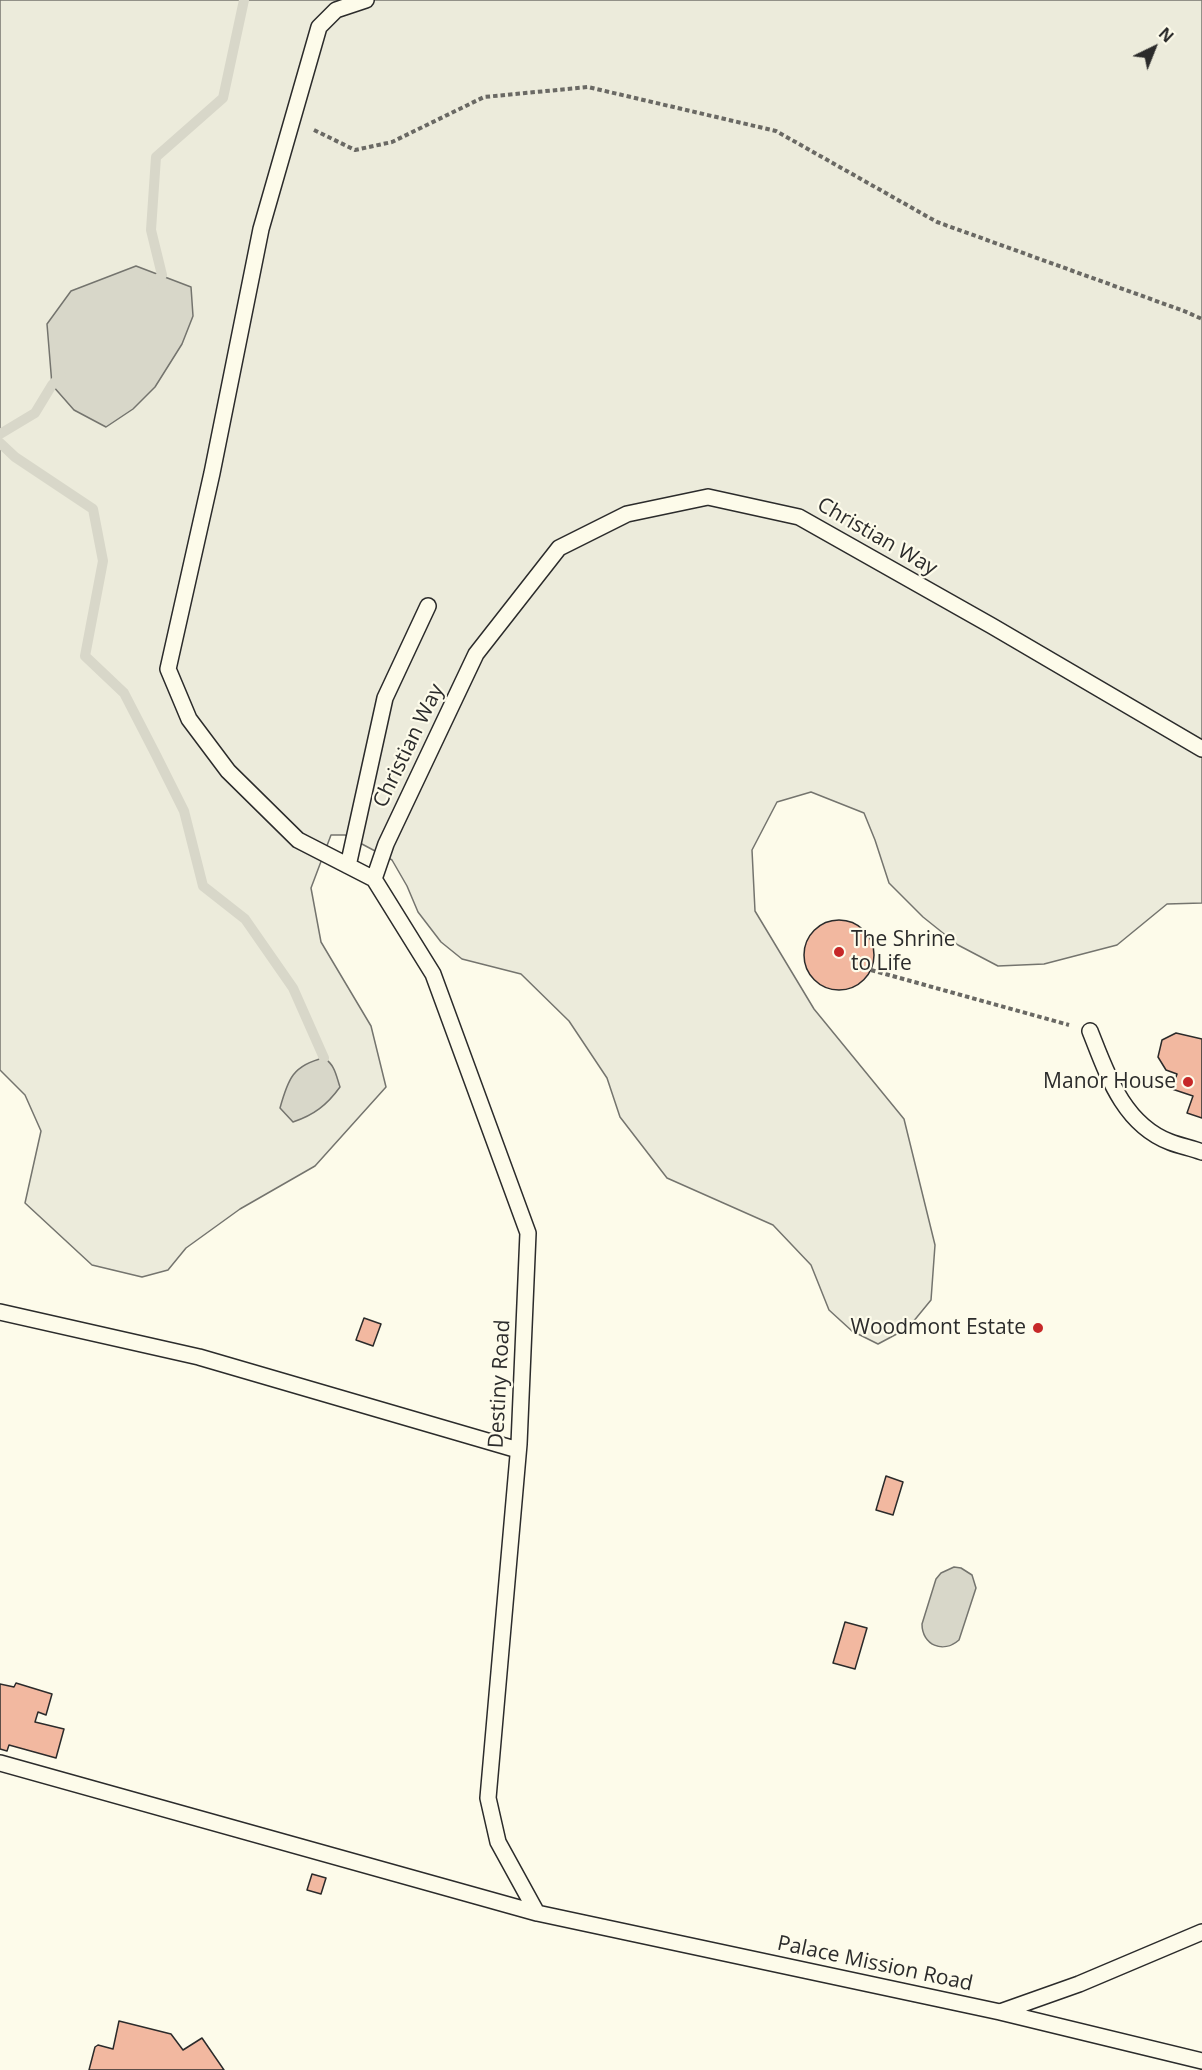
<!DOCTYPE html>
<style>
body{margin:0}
#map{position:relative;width:1202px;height:2070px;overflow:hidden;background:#fdfbea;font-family:"Open Sans",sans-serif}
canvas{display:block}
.north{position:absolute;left:1124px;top:18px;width:60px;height:60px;-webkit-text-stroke:4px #fdfbea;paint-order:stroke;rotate:43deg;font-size:16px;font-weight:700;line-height:24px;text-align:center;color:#2b2b2b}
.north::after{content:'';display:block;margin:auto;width:21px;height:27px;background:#2b2b2b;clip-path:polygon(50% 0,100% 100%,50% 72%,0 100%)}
</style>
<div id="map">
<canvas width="1202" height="2070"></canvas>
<div class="north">N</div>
</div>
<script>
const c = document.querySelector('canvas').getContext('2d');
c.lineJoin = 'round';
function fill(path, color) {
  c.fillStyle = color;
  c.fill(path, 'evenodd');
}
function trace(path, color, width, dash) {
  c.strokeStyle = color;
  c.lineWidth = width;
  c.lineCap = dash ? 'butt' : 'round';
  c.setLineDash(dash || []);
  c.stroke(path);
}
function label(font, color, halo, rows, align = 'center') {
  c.font = font + ' "Open Sans",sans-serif';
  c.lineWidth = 4.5;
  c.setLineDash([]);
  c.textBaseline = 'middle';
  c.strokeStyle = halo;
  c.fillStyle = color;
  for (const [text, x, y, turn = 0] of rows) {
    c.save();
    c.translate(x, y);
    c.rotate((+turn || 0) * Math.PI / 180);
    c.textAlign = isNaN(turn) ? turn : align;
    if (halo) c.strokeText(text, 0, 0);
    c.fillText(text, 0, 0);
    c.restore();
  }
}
const green = new Path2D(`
 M0,0H1202V903L1167,904L1117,945L1044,964L998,966L958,945L923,917L889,883L875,840L864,813L811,792L777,802L752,850L755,911L814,1009L904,1119L935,1245L931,1300L908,1328L878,1344L852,1331L829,1310L811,1265L773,1225L667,1178L620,1117L607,1078L569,1021L521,974L462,959L441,942L418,912L407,886L392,860L345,835H331L311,888L321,942L371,1026L386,1087L315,1166L240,1209L186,1248L168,1270L142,1277L92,1265L25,1203L41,1131L25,1095L0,1070Z`);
fill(green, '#ecebdb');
trace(green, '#74746e', 1.5);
const water = new Path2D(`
 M136,266L191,287L193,316L182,344L155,387L133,409L106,427L74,410L52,385L47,324L71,291Z
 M324,1058C335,1065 336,1075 340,1087C327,1105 314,1115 293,1122L280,1108C288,1079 293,1065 324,1058Z
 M954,1567L961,1568L972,1575L976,1588L959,1640C943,1654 922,1645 922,1624L936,1579L941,1573Z`);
fill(water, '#d8d7c9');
trace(water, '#74746e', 1.5);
trace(new Path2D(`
 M153,284L162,275L151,230L156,157L223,98L244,0
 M0,434L35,413L52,385L61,376
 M0,443L15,457L93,509L103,561L85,656L124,693L156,755L184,811L203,886L245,919L293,988L324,1058`), '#d8d7c9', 10);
const building = new Path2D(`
 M804 955a35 35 0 1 1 70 0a35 35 0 1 1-70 0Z
 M1176,1033L1202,1039V1118L1187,1113L1193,1096L1172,1089L1177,1074L1166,1070L1158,1057L1162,1040Z
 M364,1318L381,1324L373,1346L356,1340Z
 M886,1476L903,1482L893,1515L876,1510Z
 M845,1622L867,1628L855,1669L833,1663Z
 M16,1683L52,1694L46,1715L38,1712L35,1722L64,1729L56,1758L9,1745L7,1751L0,1749V1684L14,1687Z
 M312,1874L326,1878L321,1894L307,1890Z
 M119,2021L171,2034L183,2050L202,2038L224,2070H89L95,2047L98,2045L113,2049Z`);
fill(building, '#f2b8a0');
trace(building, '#2b2b2b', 1.5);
const lane = new Path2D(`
 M366,0L336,10L319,27L261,229L212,473L168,669L189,719L228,771L298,840L374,879
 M348,866L385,698L428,606
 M374,879L386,844L476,654L559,548L627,514L708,497L799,517L992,626L1202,749
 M374,879L433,974L528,1233L519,1444L488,1798L498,1842L537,1913
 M1090,1031C1107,1074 1123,1124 1170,1142C1180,1146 1192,1148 1202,1152
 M0,1312L199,1357L518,1450
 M0,1763L537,1913L1000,2012L1202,2061
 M1000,2012L1079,1984L1202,1932`);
trace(lane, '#2b2b2b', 18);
trace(new Path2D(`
 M314,130L355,150L392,142L484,97L588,87L776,131L937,222L1184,311L1202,319
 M871,970L1069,1025`), '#6a6964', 4, [4.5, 3]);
trace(lane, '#fdfbea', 15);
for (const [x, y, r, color] of [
 [839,952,6,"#c62828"],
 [1188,1082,6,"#c62828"],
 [1038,1328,6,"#c62828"]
]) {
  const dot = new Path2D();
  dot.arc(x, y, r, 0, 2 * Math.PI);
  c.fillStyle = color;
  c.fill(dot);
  trace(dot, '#fdfbea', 2);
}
label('21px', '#2b2b2b', '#fdfbea', [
 ["Christian Way",877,537,30],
 ["Christian Way",409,746,-64],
 ["Destiny Road",500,1384,-87],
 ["Palace Mission Road",875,1964,12]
]);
label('21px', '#2b2b2b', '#fdfbea', [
 ["The Shrine",851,940,"left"],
 ["to Life",851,964,"left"],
 ["Manor House",1176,1082],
 ["Woodmont Estate",1026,1328]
], 'right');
</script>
